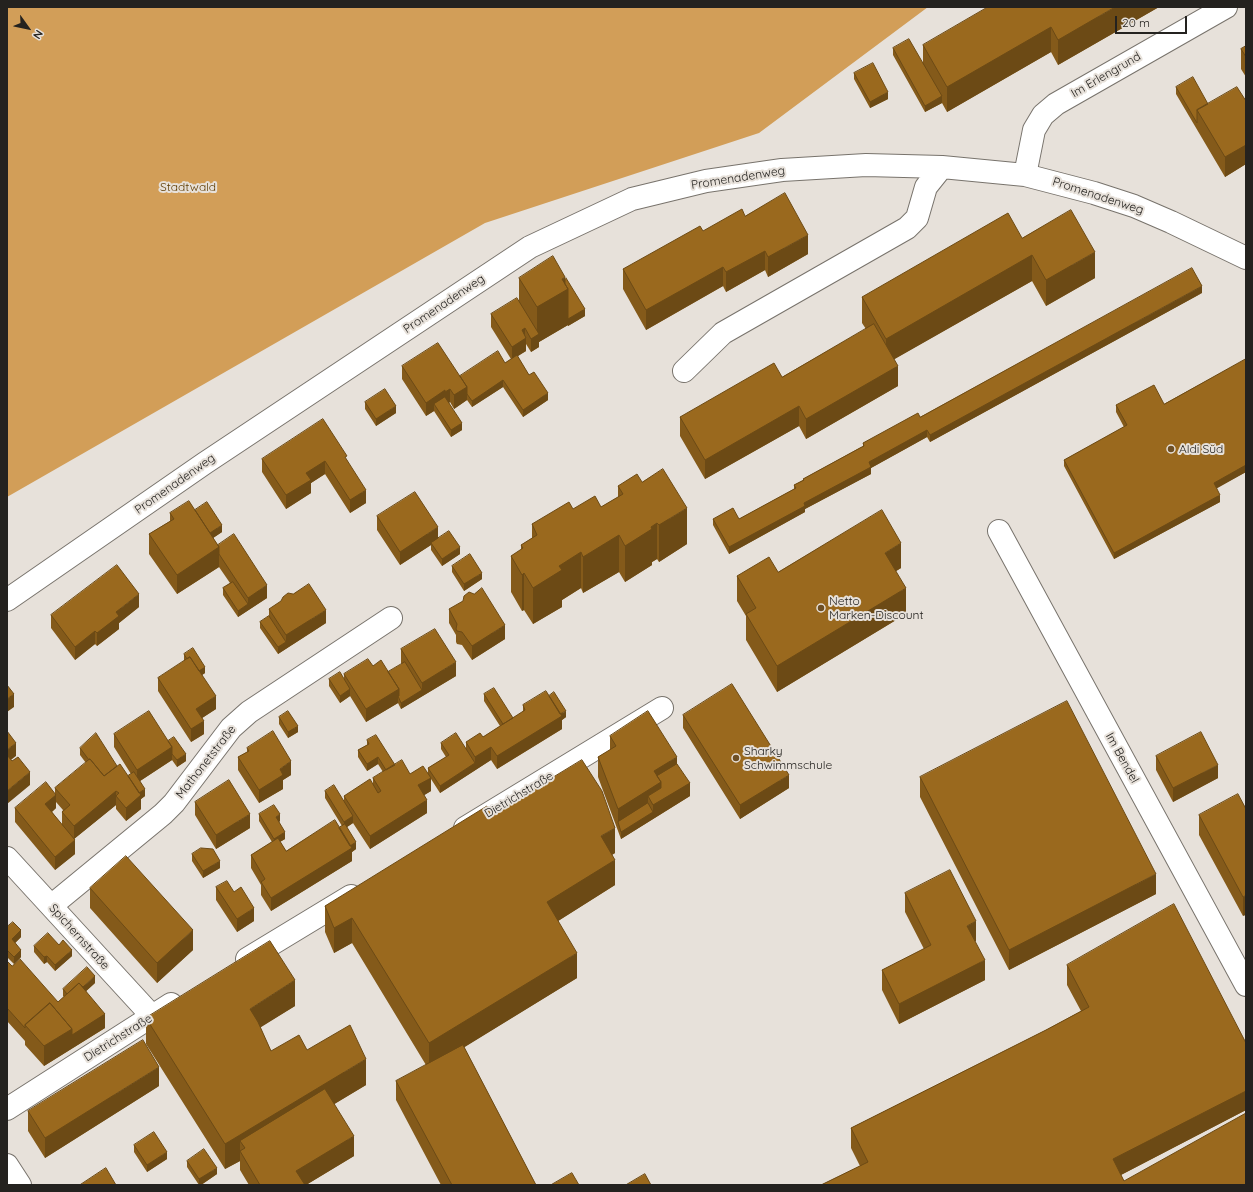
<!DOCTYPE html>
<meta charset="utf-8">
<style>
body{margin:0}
#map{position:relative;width:1253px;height:1192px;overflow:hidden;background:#e7e1da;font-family:Quicksand,sans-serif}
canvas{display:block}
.frame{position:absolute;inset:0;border:8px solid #24221f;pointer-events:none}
.north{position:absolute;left:8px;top:8px;width:40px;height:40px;-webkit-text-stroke:3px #e7e1da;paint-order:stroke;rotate:123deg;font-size:11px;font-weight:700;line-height:16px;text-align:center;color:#24221f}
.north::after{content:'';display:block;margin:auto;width:14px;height:18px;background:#24221f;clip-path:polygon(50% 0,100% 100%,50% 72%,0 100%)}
.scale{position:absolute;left:1115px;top:16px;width:72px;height:18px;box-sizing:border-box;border:2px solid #24221f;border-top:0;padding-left:5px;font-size:12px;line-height:14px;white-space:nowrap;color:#24221f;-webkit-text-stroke:3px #e7e1da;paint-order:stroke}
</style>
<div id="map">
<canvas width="1253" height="1192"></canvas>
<div class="frame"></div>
<div class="north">N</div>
<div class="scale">20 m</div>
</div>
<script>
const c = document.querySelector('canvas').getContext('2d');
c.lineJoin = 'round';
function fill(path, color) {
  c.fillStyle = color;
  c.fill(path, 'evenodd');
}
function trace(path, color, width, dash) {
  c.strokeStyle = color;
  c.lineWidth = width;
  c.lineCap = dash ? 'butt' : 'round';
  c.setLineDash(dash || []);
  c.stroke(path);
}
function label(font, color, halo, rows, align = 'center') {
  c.font = font + ' Quicksand,sans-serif';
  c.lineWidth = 4;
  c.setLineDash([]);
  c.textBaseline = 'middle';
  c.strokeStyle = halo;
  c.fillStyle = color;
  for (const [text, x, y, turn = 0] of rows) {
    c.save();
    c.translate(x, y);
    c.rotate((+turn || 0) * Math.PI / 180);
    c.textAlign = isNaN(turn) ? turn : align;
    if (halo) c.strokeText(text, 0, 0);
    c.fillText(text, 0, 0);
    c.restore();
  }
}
fill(new Path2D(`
 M7,7H928L759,133L485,223L7,497Z`), '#d29e58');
const street = new Path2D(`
 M1025,175L1034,130L1043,115L1056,104L1226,7
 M684,371L723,333L907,228L917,218L926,187L942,167
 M999,531L1246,985
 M7,600L205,463L530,247L632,199L706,181L782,170L866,165L942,167L1025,175L1094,193L1134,206L1171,222L1246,258
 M465,828L662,708
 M7,858L152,1016
 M51,906L163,814L174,803L231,728L249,712L391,618
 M247,959L351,896
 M7,1109L171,1004
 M7,1165L20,1185`);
trace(street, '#78736c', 24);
trace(street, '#fff', 22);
fill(new Path2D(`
 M1159,7L1058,65L1051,52L947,112L942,103L925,112L893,55V48L923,63V45Z
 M1246,46V77L1241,69V49Z
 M854,73L888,99L870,108L854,79Z
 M1176,87L1208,104L1246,101V164L1225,177L1176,94Z
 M703,231L808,254L768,277L765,270L726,292L723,286L646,330L623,289V269Z
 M1022,238L1095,278L1046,306L1032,281L894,359L898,386L806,439L799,426L705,479L680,436V417L782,377L866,329L862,323V297Z
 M519,278L565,279L585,316L568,326V325L539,342V347L531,352L526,344V351L517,356L529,375L548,400L523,417L503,387L472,407L467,400L454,409L450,402L449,403L462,430L451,437L434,411L426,416L402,379V366L460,376L505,363L511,359L491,327V314L519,301Z
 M1202,293L930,442L927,437L871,468V474L805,509V512L729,554L713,525V519H739L794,489V485L803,480V479L863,446V443L920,417Z
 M1246,359V472L1216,488L1220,502L1114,559L1064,466V460L1124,427L1116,412V405L1164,404Z
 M365,402L396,413L376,426L365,409Z
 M262,459L347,460L366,503L350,513L325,474L311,483V493L286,509L262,472Z
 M642,482L687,544L659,562L657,559L652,562V565L625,582L619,572L583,593L581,588L562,600V607L533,624L524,610L522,611L511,592V556L521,550V545L532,538V524L573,509L601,507L618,497V486Z
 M195,510L222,532L213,538L218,545L267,598L238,617L223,595V588L230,583L219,567L177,594L149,554V534L170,521V513Z
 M377,516L438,538L460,554L442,566L431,550V545L400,565L377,530Z
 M452,566L482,579L464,591L452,572Z
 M901,568L896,571L906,614L777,692L746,640V616L737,601V576L778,572Z
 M139,607L119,623V629L97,646L95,644L75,660L51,628V615Z
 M269,609L326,623L278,654L260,628V622L269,616Z
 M449,609L505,639L472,660L462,645L457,644L456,642V635L449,623Z
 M401,649L456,676L401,709L398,703L366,722L350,696L340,703L329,686V679L344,680V674L373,666L388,672L402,664L401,663Z
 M184,654L205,673L202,675L216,709L202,718L204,734L191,742L158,691V678L184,661Z
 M484,694L513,718L523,712V705L549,696L566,717L562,720V729L497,769L491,760L440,793L431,779V791L424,795L427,813L370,849L353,823L347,827L356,849L352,852V861L271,911L261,895V885L251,868V855L272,842L259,821V814L280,821L279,822L285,839L280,842L286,851L339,828L342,826L325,798V791L344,802V796L373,785V778L383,772L378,764L367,771L358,757V750L367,745V740L395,765L410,774L428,773V768L446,757L441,749V743L466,748V742L483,737L500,726L484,701Z
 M683,715L789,788L740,819L683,728Z
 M279,717L298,732L288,738L279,724Z
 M114,734L168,741L186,761L177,767L172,760L140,781L145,796L141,799V809L126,821L116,809V805L74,839L75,854L55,870L15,822V808L55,794V788L86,763L80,755V748L117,766L128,776L131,774L114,747ZM56,802L63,810L62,812V825L52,812L56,808Z
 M610,736L677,764L690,796L621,839L598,777V757L610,750Z
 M247,748L291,775L283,780V789L259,803L238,770V757L247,752Z
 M1156,756L1218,778L1173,802L1156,770Z
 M920,777L1156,894L1009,970L920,797Z
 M195,802L250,828L216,849L195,815Z
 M1246,809L1243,916L1199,835V815Z
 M492,814L615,853L612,855L615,885L558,921L577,978L464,1047L536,1185H441L396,1100V1081L426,1065L352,943L334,953L325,932V906Z
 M192,854L220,868L203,878L192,861Z
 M216,887L234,892L254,921L237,932L216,900Z
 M90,888L193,950L157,983L90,908Z
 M905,893L976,941H975L985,980L899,1024L882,990V970L924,949L905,912Z
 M7,927L21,937L15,943L21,957L14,964L7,957Z
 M59,945L72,956L55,971L47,962L44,964L34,952V946Z
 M7,961L12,966L58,1002L64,997L63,996V989L95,983L86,991L105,1028L44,1066L25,1045V1041L7,1021Z
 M1067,965L1246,1043V1110L1121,1175L1124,1181L1246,1185H821L860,1166L851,1148V1128L1046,1030L1081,1011L1067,985Z
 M295,1006L260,1027L271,1051L307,1050L366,1085L334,1104L354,1156L306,1185H249L240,1170V1161L225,1169L146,1044V1018Z
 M159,1086L45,1158L28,1131V1111Z
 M134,1145L167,1159L147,1172L134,1152Z
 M187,1161L217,1174L201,1185H199L187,1167Z`), '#845a1a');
fill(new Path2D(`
 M1115,7H1159L1058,65V40Z
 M1051,27V52L947,112V87Z
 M888,92V99L870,108V102Z
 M942,96V103L925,112V106Z
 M1246,145V164L1225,177V157Z
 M808,235V254L768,277V257Z
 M765,251V270L726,292V272Z
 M1095,252V278L1046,306V280Z
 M1032,255V281L886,364V339Z
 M723,267V286L646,330V310Z
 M565,277V290L568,289V325L539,342V347L531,352V339L537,335V307L562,279Z
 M1202,286V293L930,442V435Z
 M585,309V316L568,326V319Z
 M525,328V339L526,338V351L512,360V347L522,330Z
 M898,366V386L806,439V419Z
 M503,380V387L472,407V401Z
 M467,387V400L454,409V395Z
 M450,389V402L445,405V392Z
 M445,390V404H434V411L426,416V403Z
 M548,393V400L523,417V410Z
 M396,406V413L376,426V419Z
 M799,406V426L705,479V460Z
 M462,423V430L451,437V430Z
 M927,430V437L871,468V474L805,509V512L729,554V547L804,503L869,462Z
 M325,461V474L311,483V493L286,509V495L306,473Z
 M1246,465V472L1214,490V483Z
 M366,490V503L350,513V500Z
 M1220,495V502L1114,559V553Z
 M687,508V544L659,562V525Z
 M657,523V559L652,562V565L625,582V546Z
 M222,525V532L204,544V537Z
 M438,527V540L431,543V545L400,565V552Z
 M619,535V572L583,593V557Z
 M901,543V568L885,578V553Z
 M219,547V567L177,594V575Z
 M460,547V554L442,566V559Z
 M581,552V588L562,600V607L533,624V588L559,566Z
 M482,573V579L464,591V584Z
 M524,573V610L522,611V575Z
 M267,585V598L238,617V611L248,604V598Z
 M906,588V614L777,692V666Z
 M139,594V607L119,623V629L97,646V633L116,612Z
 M326,610V623L278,654V647L286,642V635Z
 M505,625V639L472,660V646Z
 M95,631V644L75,660V647Z
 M456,662V676L401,709V703L422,690V683Z
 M205,667V673L196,679V672Z
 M350,689V696L340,703V696Z
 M399,689V698L398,696V703L366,722V709Z
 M14,694V707L7,712V699Z
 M216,696V709L196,722V709Z
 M566,711V717L562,720V729L497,769V756Z
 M204,721V734L191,742V729Z
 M298,726V732L288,738V732Z
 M16,743V756L7,763V750Z
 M172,747V760L137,783V770Z
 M491,747V760L440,793V786L475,763V757Z
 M186,754V761L177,767V760Z
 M378,757V764L367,771V764Z
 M677,757V777L690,783V796L621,839V832L653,812V805L648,796V810L618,822V829V809L654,771Z
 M291,761V775L283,780V789L259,803V790L280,769Z
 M1218,765V778L1173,802V788Z
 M30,772V785L7,804V791Z
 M789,775V788L740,819V805Z
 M431,778V791L418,799V785Z
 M145,789V796L141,799V809L126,821V808L136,795Z
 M116,791V805L74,839V826Z
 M56,795V808L45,818V804Z
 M427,800V813L370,849V836Z
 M250,814V828L216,849V835Z
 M280,814V821L276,824V817Z
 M353,816V823L344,829V822Z
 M615,828V853L601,861V836Z
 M285,832V839L274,845V839Z
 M75,840V854L55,870V857Z
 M356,842V849L352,852V861L271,911V898Z
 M615,860V885L547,928V902Z
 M220,861V868L203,878V871Z
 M1156,874V894L1009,970V950Z
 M1246,895V915L1243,916V897Z
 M254,908V921L237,932V919Z
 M352,918V943L334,953V928Z
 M976,921V941L967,945V926Z
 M21,930V937L12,946V939Z
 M193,930V950L157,983V963Z
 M21,950V957L14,964V957Z
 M72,950V956L55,971V965Z
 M577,953V978L429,1069V1043Z
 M47,956V962L44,964V957Z
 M985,960V980L899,1024V1004Z
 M95,976V983L71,1005V998Z
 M295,980V1006L250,1034V1009Z
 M105,1014V1028L44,1066V1046L72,1029Z
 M366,1059V1085L245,1158V1148L240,1141V1161L225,1169V1144Z
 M159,1067V1086L45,1158V1138Z
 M1246,1091V1110L1113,1179V1159Z
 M354,1136V1156L306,1185H296V1171Z
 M167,1152V1159L147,1172V1165Z
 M217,1168V1174L201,1185H199V1179Z`), '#6c4a15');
const building = new Path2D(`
 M988,7H1115L1058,40L1051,27L947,87L923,45Z
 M909,39L942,96L925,106L893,48Z
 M1246,46V57L1241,49Z
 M873,63L888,92L870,102L854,73Z
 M1193,77L1208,104L1197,110V123L1176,87Z
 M1237,87L1246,101V145L1225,157L1197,110Z
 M785,193L808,235L768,257L765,251L726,272L723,267L646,310L623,269L700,226L703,231L742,209L745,216Z
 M1071,210L1095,252L1046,280L1032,255L886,339L862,297L1008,213L1022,238Z
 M553,256L565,277L562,279L568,289L537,307L519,278Z
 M1192,268L1202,286L930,435L927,430L869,462L871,467L804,503L805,506L729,547L713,519L733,508L739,519L796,488L794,485L804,480L803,479L860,448L864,446L863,443L918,413L920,417Z
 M566,278L585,309L568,319V289L565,284V279Z
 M517,298L539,334L531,339L525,328L522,330L526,338L512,347L491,314Z
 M874,324L898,366L806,419L799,406L705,460L680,417L774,363L782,377Z
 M438,343L467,387L454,395L450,389L445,392V390L426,403L402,366Z
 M498,351L505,363L517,355L529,375L534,372L548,393L523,410L503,380L472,401L467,394V387L460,376Z
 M1246,359V465L1214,483L1220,495L1114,553L1064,460L1127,425L1116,405L1154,385L1164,404Z
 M385,389L396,406L376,419L365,402Z
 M445,397L462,423L451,430L434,404Z
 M323,419L347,456L345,457L366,490L350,500L325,461L306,473L311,480L286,495L262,459Z
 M663,469L687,508L659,525L657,523L651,527L652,529L625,546L619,535L583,557L581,552L559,566L562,570L533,588L524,573L522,575L511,556L523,548L521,545L537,535L532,524L569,502L573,509L595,496L601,507L623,494L618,486L637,474L642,482Z
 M415,492L438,527L400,552L377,516Z
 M189,501L219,547L177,575L149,534L174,519L170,513Z
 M207,502L222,525L210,533L195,510Z
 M882,510L901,543L885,553L906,588L777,666L746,614L756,608L737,576L769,557L778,572Z
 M449,531L460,547L442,559L431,543Z
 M234,534L267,585L248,598L219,554V547L218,545Z
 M470,554L482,573L464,584L452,566Z
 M117,565L139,594L116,612L119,616L97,633L95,631L75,647L51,615Z
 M233,582L248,604L238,611L223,588Z
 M309,584L326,610L286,635L269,609L281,601L283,597L288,593L293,594Z
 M482,588L505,625L472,646L462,632L457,631L456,629L457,624L449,609L463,601L464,596L469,592L474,594Z
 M269,616L286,642L278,647L260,622Z
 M435,629L456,662L422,683L401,649Z
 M193,648L205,667L199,671L190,657L187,659L184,654Z
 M190,657L216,696L196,709L204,721L191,729L158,678Z
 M368,659L373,666L381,660L399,689L366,709L344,674Z
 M405,662L422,690L401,703L398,696H399V689L388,672Z
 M340,672L350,689L340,696L329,679Z
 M732,684L789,775L740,805L683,715Z
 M7,685L14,694L7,699Z
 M494,688L513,718L503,724L484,694Z
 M546,691L562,716L497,756L491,747L475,757L466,742L480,733L483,737L525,710L523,705Z
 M554,692L566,711L560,714L549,696Z
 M1067,701L1156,874L1009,950L920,777Z
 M149,711L172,747L137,770L114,734Z
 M288,711L298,726L288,732L279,717Z
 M648,711L677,757L654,771L661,782L618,809L598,757L616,746L610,736Z
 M7,731L16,743L7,750Z
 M273,731L291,761L280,769L283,775L259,790L238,757L249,751L247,748Z
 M1201,732L1218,765L1173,788L1156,756Z
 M96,733L117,766L104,776L90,759L89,760L80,748Z
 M456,733L475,763L440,786L428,768L449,755L441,743Z
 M376,735L395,765L386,770L378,757L367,764L358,750L369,744L367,740Z
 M174,737L186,754L177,760L172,754V747L168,741Z
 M7,755L12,761L18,757L30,772L7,791Z
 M90,759L104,776L120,764L141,795L126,808L116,796L119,793L116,791L74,826L62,812L70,805L55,788Z
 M402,760L410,774L423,766L431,778L418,785L427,800L370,836L344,796L370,779L378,793L381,791L373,778Z
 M582,760L602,791L615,828L601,836L615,860L547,902L577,953L429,1043L352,918L334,928L325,906L487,806L492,814Z
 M677,764L690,783L653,805L648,796L661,788V782L657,776Z
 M134,772L145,789L139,793L128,776Z
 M229,780L250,814L216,835L195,802Z
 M46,782L56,795L45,804L75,840L55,857L15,808Z
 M334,785L353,816L344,822L325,791Z
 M1238,794L1246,809V895L1243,897L1199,815Z
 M648,803L653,812L621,832L618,822Z
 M274,805L280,814L276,817L285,832L274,839L259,814Z
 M335,820L352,848L271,898L261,882L265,879L251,855L278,838L286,851Z
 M345,824L356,842L350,846L339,828Z
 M201,848L213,849L220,861L203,871L192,854Z
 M126,856L193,930L157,963L90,888Z
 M950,870L976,921L967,926L985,960L899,1004L882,970L931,945L905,893Z
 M227,881L234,892L241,887L254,908L237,919L216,887Z
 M1174,904L1246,1043V1091L1113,1159L1124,1181L1246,1113V1185H1076V1184L1075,1185H821L868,1162L851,1128L1046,1030L1089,1007L1067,965Z
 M13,922L21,930L12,939L21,950L14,957L7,950V927Z
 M48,933L59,945L63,940L72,950L55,965L47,956L44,957L34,946Z
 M270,941L295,980L250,1009L258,1022L271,1051L299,1035L307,1050L350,1025L366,1059L225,1144L146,1018Z
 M20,959L58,1002L79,983L105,1014L72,1035V1029L50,1003L25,1025V1028L7,1008V961L12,966Z
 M87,967L95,976L83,987L79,983L67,994L63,989Z
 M50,1003L72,1029L44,1046L25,1025Z
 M143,1040L159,1067L45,1138L28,1111Z
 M463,1045L536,1185H452L396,1081Z
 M325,1089L354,1136L296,1171L305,1185H260L240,1151L245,1148L240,1141Z
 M154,1132L167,1152L147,1165L134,1145Z
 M204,1149L217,1168L199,1179L187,1161Z
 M106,1168L116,1185H80Z
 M572,1173L579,1185H551Z
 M645,1174L651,1185H626Z`);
fill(building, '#9a691e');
trace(building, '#6c4a15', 1);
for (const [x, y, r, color] of [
 [1171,449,4,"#6e4f24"],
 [821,608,4,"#6e4f24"],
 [736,758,4,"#6e4f24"]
]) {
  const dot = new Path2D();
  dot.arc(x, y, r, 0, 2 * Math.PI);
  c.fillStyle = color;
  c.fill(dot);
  trace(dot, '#e7e1da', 1.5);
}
label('12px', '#24221f', '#e7e1da', [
 ["Im Erlengrund",1106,75,-30],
 ["Promenadenweg",738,178,-9],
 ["Promenadenweg",1098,196,18],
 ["Promenadenweg",444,304,-34],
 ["Promenadenweg",175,484,-35],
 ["Im Bendel",1122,758,61],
 ["Mathonetstraße",206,762,-52],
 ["Dietrichstraße",519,795,-31],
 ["Spichernstraße",79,937,48],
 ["Dietrichstraße",118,1038,-32]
]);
label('12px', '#5e3b00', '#e7e1da', [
 ["Stadtwald",188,187]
]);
label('12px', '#24221f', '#e7e1da', [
 ["Aldi Süd",1179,449],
 ["Netto",829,601],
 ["Marken-Discount",829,615],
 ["Sharky",744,751],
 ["Schwimmschule",744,765]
], 'left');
</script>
